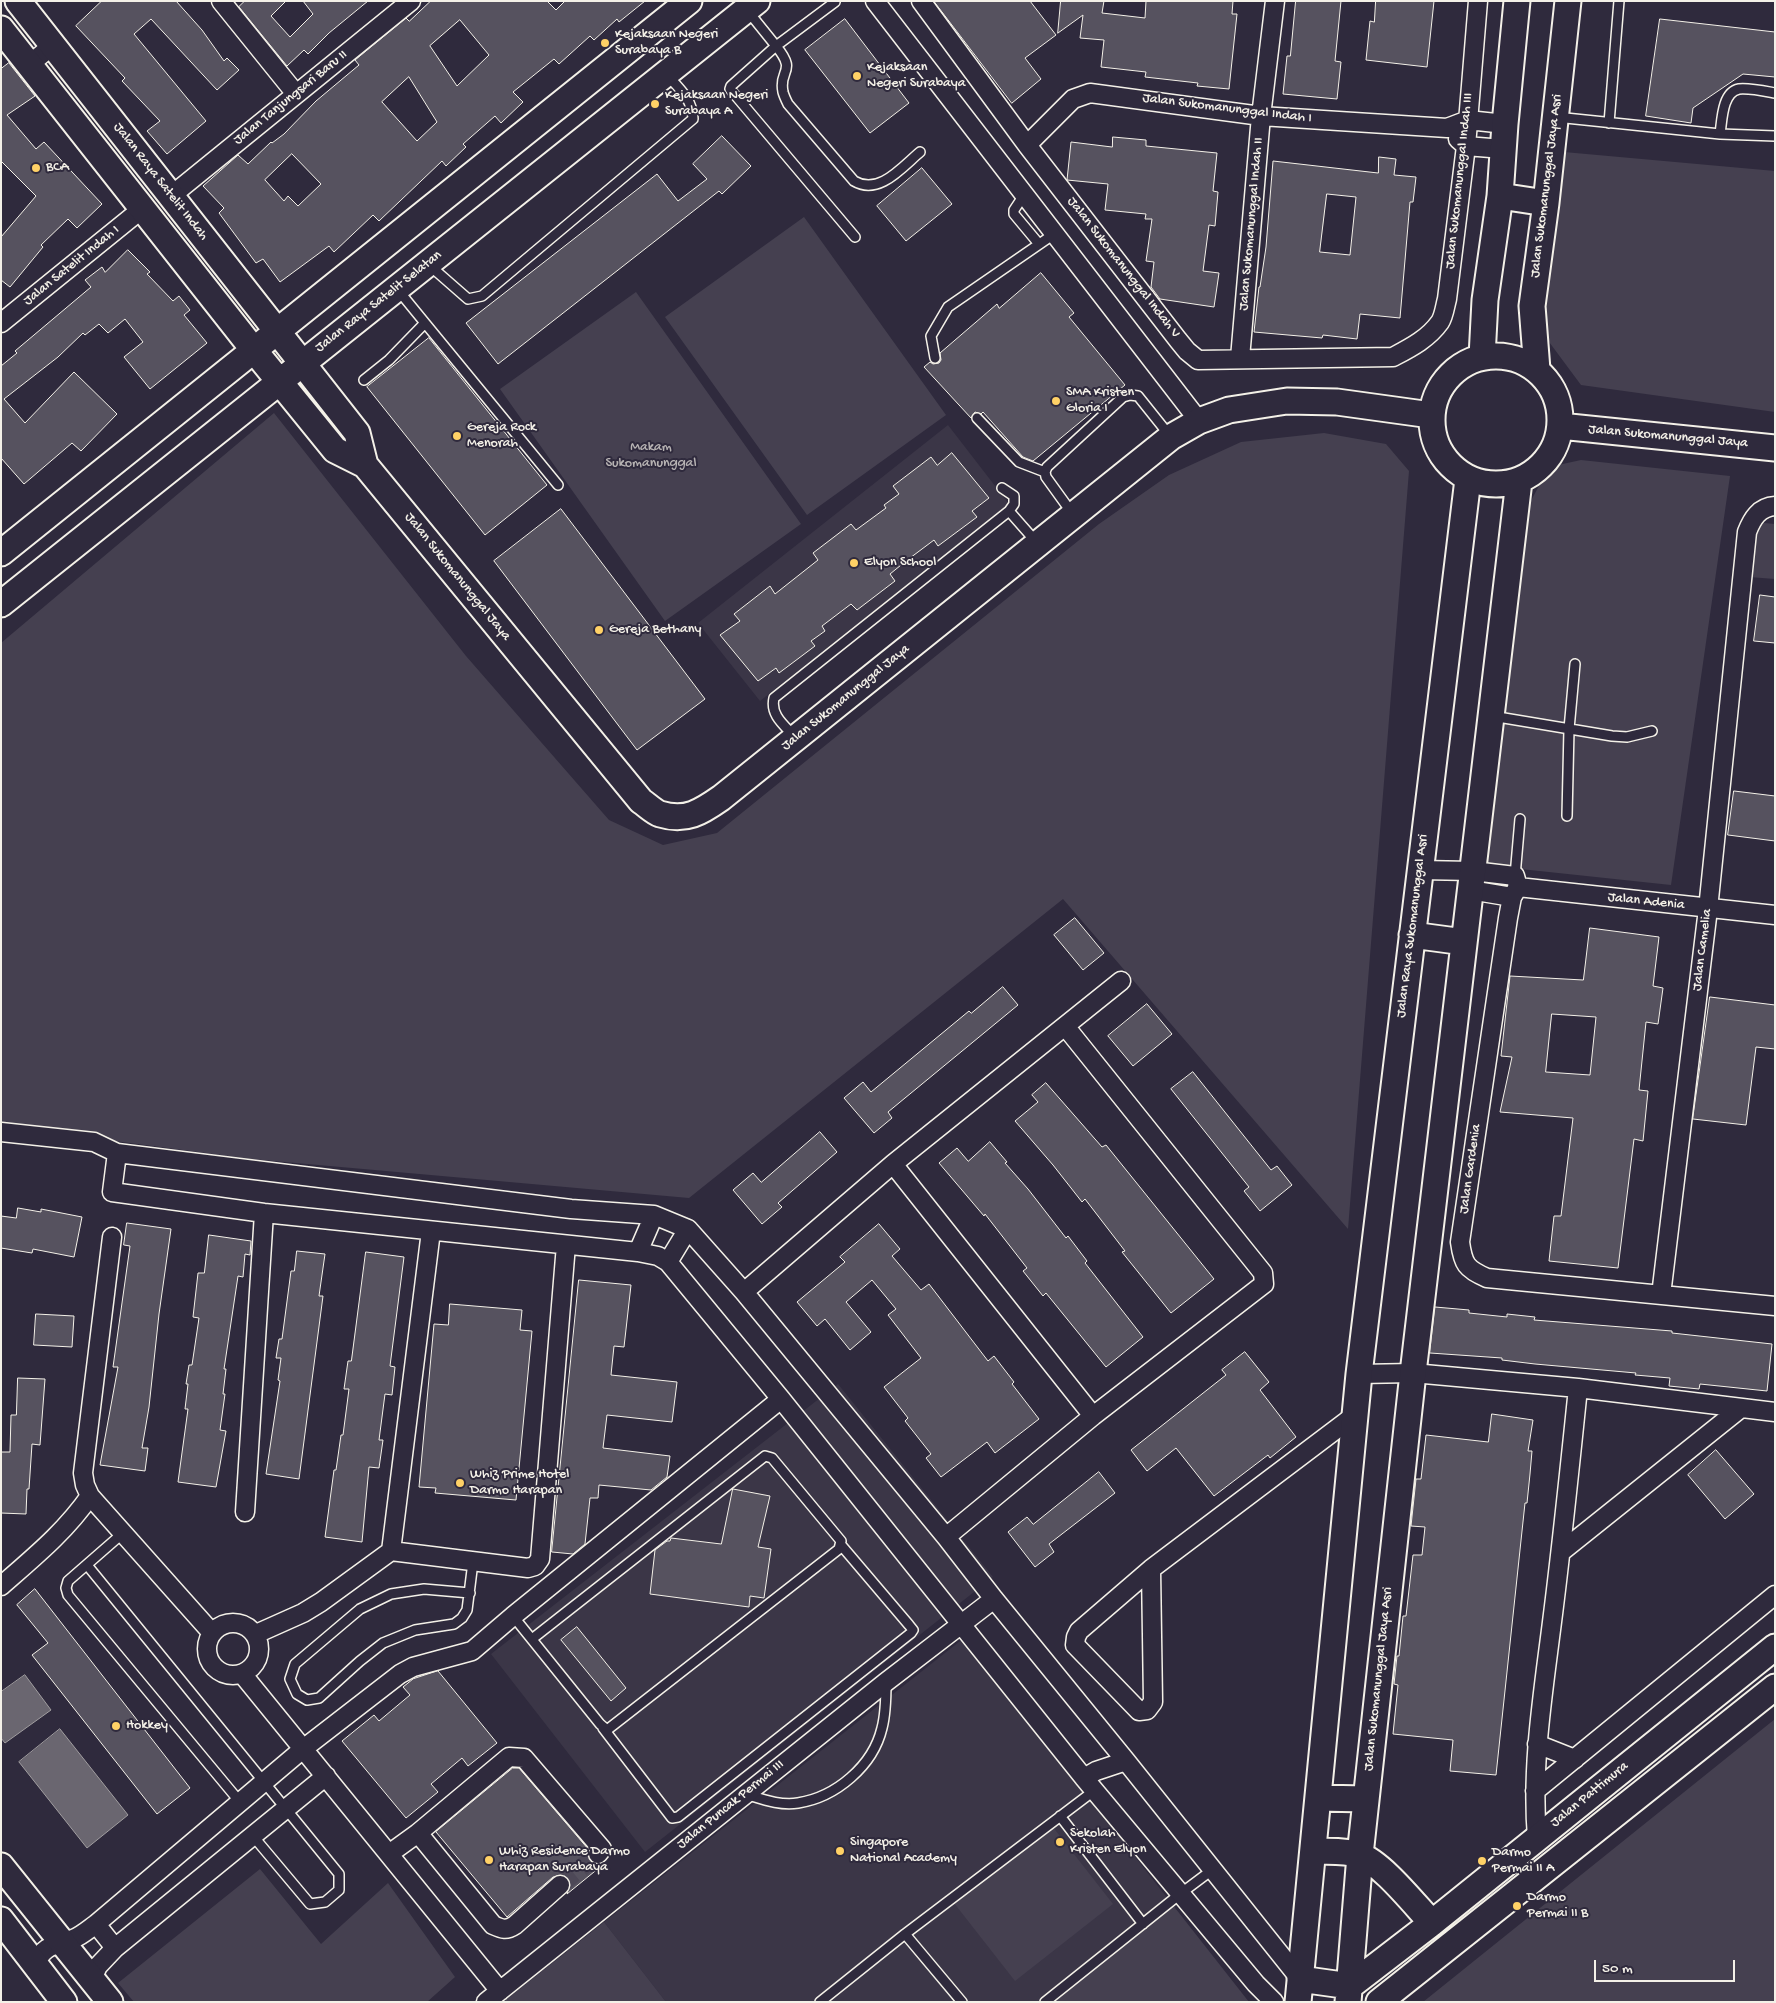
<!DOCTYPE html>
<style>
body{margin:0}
#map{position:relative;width:1776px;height:2003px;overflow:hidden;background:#2f2a3d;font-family:"Gochi Hand",sans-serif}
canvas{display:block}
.frame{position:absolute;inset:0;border:2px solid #f4f1e8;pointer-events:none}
.scale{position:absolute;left:1594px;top:1960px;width:141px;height:22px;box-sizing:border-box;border:2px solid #f4f1e8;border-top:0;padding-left:6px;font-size:15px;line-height:18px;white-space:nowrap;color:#f4f1e8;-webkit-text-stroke:4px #2f2a3d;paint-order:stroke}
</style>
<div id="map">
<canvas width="1776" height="2003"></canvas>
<div class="frame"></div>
<div class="scale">50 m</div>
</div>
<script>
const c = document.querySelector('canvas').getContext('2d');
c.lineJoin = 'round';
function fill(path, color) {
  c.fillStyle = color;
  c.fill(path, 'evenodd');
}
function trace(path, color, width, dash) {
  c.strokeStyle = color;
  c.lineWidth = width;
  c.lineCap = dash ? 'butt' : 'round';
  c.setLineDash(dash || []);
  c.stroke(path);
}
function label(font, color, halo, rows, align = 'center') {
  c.font = font + ' "Gochi Hand",sans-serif';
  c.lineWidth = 4;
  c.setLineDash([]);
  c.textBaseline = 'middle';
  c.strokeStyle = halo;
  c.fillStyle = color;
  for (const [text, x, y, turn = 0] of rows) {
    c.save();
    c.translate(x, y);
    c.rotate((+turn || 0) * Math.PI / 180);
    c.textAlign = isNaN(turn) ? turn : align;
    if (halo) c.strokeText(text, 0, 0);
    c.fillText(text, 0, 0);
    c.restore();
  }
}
fill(new Path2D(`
 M948,425L1009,504L760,701L698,623Z
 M838,1384L993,1577L645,1852L491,1654Z
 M964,1638L1172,1904L1048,2002H666L604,1922Z`), '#3b3647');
fill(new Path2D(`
 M1564,152L1775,171V412L1581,385L1538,327Z
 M804,217L946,415L807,515L665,317Z
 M636,292L801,524L665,621L500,389Z
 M274,413L466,656L609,820L663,845L717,833L1099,524L1169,475L1241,442L1324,433L1386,444L1409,471L1348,1229L1063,899L689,1198L251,1159L1,1126V643Z
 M1581,460L1730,476L1671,885L1483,865L1525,512L1549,467Z
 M1753,522L1775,524V579L1749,577Z
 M1775,1719V2002H1423Z
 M1052,1826L1113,1904L1015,1981L954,1903Z
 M260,1869L321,1944L388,1883L455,1977L427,2002H134L118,1983Z
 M1172,1904L1249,2002H1048Z
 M604,1922L666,2002H503Z`), '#454050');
const water = new Path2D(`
 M25,1675L51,1710L5,1743L1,1738V1692Z
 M60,1729L128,1815L87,1848L19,1762Z`);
fill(water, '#6a6670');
trace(water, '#a19ea0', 1);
const building = new Path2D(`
 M102,1H176L202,30L224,61L227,58L239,70L217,90L151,19L134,34L206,121L167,154L147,131L160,121L122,81L125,78L76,26Z
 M245,1H286L271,16L290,37L313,14L303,1H368L329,33L308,54L304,50L287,66L239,7Z
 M431,1H547L556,10L565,1H645L619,22L617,19L594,40L590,36L559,64L554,59L513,92L523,102L501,123L495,116L463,144L466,147L446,166L442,161L379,221L373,215L334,252L329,246L280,282L263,259L256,263L219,213L224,208L203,186L238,155L248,164L271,142L272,143L284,134L316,101L359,65L355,60L406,18L409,21ZM460,20L489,55L457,86L430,46ZM409,77L437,122L417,141L382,102ZM292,154L321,184L298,206L288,196L284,201L265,180Z
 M934,1H1030L1056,35L1025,58L1041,79L1012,103Z
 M1061,1H1104L1102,13L1145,18L1146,1H1233L1232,14H1237L1229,89L1197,86L1198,83L1145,77L1146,72L1101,67L1104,40L1080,38L1083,15L1058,33Z
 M1296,1H1341L1335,61L1341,62L1337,99L1283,94L1287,56H1290Z
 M1376,1H1434L1427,67L1366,60L1370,21L1374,22Z
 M845,19L909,103L870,133L805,50Z
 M1660,19L1775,32V77L1743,74L1693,108L1691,123L1646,116Z
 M9,63L35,96L7,115L36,149L44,142L102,204L77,228L68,219L41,245L43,247L10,287L1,280V237L36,196L1,161V69Z
 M722,136L751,166L722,194L719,191L498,364L466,323L657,174L678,201L707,179L693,164Z
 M1113,137L1146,140V146L1217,153L1213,191L1218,192L1215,226L1209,225L1203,271L1219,273L1214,307L1160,299L1151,287L1154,262L1146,261L1152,219H1145L1146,214L1105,210L1108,184L1067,180L1071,142L1112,147Z
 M1379,157L1396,159L1394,175L1416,177L1413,202H1410L1400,318L1360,314L1357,339L1323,335L1322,338L1254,332L1259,287H1260L1266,247L1273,161L1378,173ZM1327,194L1356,197L1350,255L1320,252Z
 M922,168L952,204L906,241L877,206Z
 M128,250L150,272L147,274L173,301L179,296L190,310L184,315L207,343L150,389L124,357L143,342L125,319L108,333L99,324L85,335L83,333L58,357L4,399L25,423L74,372L117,414L81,451L72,443L24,484L1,458V366L17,353L15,351L91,287L85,280L102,267L105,272Z
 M1041,273L1074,313L1069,317L1125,385L1033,461L1023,457L983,412L981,414L975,412L971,418L924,367L930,362L933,364L939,363L941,360L940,353L997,304L999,308Z
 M429,338L547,485L485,535L367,387Z
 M952,453L989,498L972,511L977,517L938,546L934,540L906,561L890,574L895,581L857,610L851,604L822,626L825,631L811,641L815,646L779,673L776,668L758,681L720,635L740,621L734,614L770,586L775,594L818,560L813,553L851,524L856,530L886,508L884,505L899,494L893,486L931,457L937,465Z
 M561,509L705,699L637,750L494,561Z
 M1760,595L1775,597V643L1754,641Z
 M1734,791L1775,796V841L1728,835Z
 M1075,918L1104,953L1083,970L1054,935Z
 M1590,928L1659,937L1653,986L1663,988L1658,1024L1646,1022L1639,1090L1648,1091L1643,1141L1634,1139L1618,1268L1549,1261L1554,1216H1561L1573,1118L1500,1112L1512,1057L1501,1056L1510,976L1583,980ZM1552,1014L1596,1017L1590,1075L1546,1072Z
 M1003,987L1018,1005L888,1112L892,1118L874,1133L844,1098L863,1082L871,1092L969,1011L971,1013Z
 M1710,997L1775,1005V1049L1756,1047L1746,1125L1693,1119Z
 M1147,1004L1172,1034L1133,1066L1108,1036Z
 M1193,1072L1271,1170L1277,1166L1292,1185L1260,1211L1244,1191L1249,1187L1171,1089Z
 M1046,1083L1102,1147L1106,1145L1214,1279L1171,1313L1122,1252L1125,1251L1085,1199L1082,1202L1053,1165L1015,1121L1038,1102L1032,1095Z
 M820,1132L837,1152L778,1203L782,1207L762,1224L733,1190L753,1173L761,1182Z
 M990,1142L1007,1162L1005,1163L1028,1189L1066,1238L1068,1236L1087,1261L1085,1263L1143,1337L1106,1367L1046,1293L1043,1296L1023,1271L1027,1268L985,1214L984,1216L939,1163L957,1148L968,1161Z
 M18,1208L41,1212V1209L82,1217L74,1257L33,1249L32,1253L1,1248V1216L16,1218Z
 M127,1223L171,1229L159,1314L149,1407L142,1448H148L145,1471L100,1465L118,1367H113L130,1246L124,1245Z
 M879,1224L900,1249L892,1256L921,1290L929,1284L988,1361L994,1356L1014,1382L1012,1384L1039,1419L995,1453L987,1442L941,1477L926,1458L931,1454L905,1421L908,1418L884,1387L921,1358L888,1315L896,1309L872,1280L846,1302L871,1332L850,1350L825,1319L817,1326L797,1302L845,1262L840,1257Z
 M209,1235L251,1241L250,1255L245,1254L243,1277L238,1276L229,1336L224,1369H226L223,1394H225L220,1430L226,1431L216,1487L178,1482L188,1409H185L188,1384H186L189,1365H192L199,1318L193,1317L198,1273H204Z
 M297,1251L325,1254L319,1296H323L299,1479L266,1474L280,1381L278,1380L281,1358H276L279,1339H282L291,1271H294Z
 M366,1252L404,1257L390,1366L395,1367L392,1395L385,1394L379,1440H383L379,1468L369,1467L362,1542L325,1537L334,1470H336L341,1435H343L349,1389H344L348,1361H351Z
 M579,1280L631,1285L624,1347L614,1346L611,1375L677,1382L672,1422L607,1415L603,1448L670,1456L667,1477L651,1490L599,1485L598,1498H590L585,1544L573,1554L552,1552Z
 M450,1304L522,1310L520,1330L532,1331L516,1500L435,1493L436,1488L419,1487L434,1324L448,1325Z
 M1435,1307L1469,1310V1313L1507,1317V1314L1535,1317L1534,1320L1672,1331V1333L1772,1344L1767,1391L1700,1384L1699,1389L1669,1386L1670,1378L1635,1375L1636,1373L1535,1364L1502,1360V1358L1430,1353Z
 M36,1314L74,1316L72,1347L34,1345Z
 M1245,1352L1269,1382L1260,1390L1296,1437L1270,1458L1268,1455L1214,1496L1176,1448L1147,1471L1131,1450L1226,1375L1222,1370Z
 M18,1378L45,1379L40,1445L32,1444L29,1489H27L26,1514L1,1513V1452H10L11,1415H16Z
 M1492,1414L1533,1420L1528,1451H1532L1530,1474L1527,1503H1525L1496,1775L1450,1771L1453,1740L1393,1734L1398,1685L1394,1684L1397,1656H1399L1403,1616H1406L1413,1555H1422L1425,1527L1411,1526L1416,1479H1421L1426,1435L1488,1442Z
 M1716,1450L1754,1494L1725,1519L1688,1475Z
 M1099,1472L1115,1493L1049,1544L1054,1552L1035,1567L1008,1532L1027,1517L1033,1524Z
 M733,1489L770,1496L758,1547L771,1549L764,1598L750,1596L749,1607L650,1594L655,1550L667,1541H670L671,1538L721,1544Z
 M35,1589L190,1788L157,1814L32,1655L48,1643L17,1605Z
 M577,1627L626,1688L611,1701L561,1640Z
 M438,1671L497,1743L468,1766L462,1758L431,1784L438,1792L406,1818L342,1741L374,1715L379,1721L410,1695L403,1687L413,1679Z
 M513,1768H519L589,1850L588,1857L591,1862L597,1865L605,1863L567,1894L570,1883L568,1878L563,1875L553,1877L507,1917L436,1832Z`);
fill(building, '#56525f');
trace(building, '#f4f1e8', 1);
trace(new Path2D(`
 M560,1885L598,1854`), '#4d4857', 18, [18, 9]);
const lane = new Path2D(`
 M835,2L776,46C798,73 778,69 783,92C784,96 786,100 788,104L854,181C879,196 902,167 920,152
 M747,10L776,46L731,86L730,89L855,237
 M1556,117L1720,134L1775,136
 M1609,123L1619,1
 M1720,134C1722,121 1722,92 1739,89C1750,88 1764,91 1775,93
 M1024,195L1014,210V214L1039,244
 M428,264L468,299L482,296L693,119C693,100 679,88 667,75
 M425,323L558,485
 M935,358L931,336L948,307L1054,234
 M364,380L389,360L425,323L398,290
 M977,418L1019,462L1045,472
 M1002,488L1014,496V504L1009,511
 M1072,513L1046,477L1045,472L1047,467L1123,397L1130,395L1138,396L1170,436
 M1492,716L1612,736L1627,737L1652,731
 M795,737C784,725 770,715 774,698L1009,511L1038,544
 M1567,816L1569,729L1575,664
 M1515,876L1520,819
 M123,1533L68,1581L66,1588L68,1595L240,1802
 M87,1565L339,1874V1890L325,1902L310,1904L253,1836
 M470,1593L424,1589L391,1594L360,1609L295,1664L290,1679L297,1694L307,1700L319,1698L360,1661L383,1643L415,1630L454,1624L462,1618L467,1610L473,1562
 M513,1616L600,1724L607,1730L839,1549L841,1541L772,1458L765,1456L532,1639
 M603,1728L672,1818L678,1817L911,1633L913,1630L909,1625L841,1545
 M745,1794C762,1799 780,1806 798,1803C836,1797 873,1766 882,1728C886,1713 886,1697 886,1682
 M1060,1816L1143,1924
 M905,1934L962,2002
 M820,2002L905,1934L1095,1790
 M1045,2002L1180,1894L1212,1870`);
const street = new Path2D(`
 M221,1L296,94
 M875,1L1199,421
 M921,1L1027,145L1178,340L1187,351L1198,360L1393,357C1410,348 1428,339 1440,322C1444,316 1445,306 1447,299L1466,146L1478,1
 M30,64L53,45
 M1458,139L1466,146L1503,149
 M1027,145L1073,99L1090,93L1261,116L1447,128L1468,120L1505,124
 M171,196L411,1
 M1,323L143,208
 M1240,358L1261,116L1275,1
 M1420,870L1473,871L1515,876L1518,887L1512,897L1508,918L1460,1242C1463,1264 1466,1269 1487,1278L1775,1306
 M1518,887L1775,915
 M1470,890L1512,897
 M1,1132L94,1142L117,1153L571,1209L654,1215L688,1229L744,1292L946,1537L994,1599L1126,1761L1300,1979
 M117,1153L112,1192L264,1213L638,1252L658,1256L668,1262L781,1399L1084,1778
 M893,1164L1093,1416
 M112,1237L83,1473L85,1485L90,1496L212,1633
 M638,1252L654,1215
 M668,1262L688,1229
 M744,1292L893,1164L1121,981
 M1661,1295L1708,909L1747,532C1752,519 1759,507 1775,506
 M1359,1374L1413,1373L1578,1388L1775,1412
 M245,1512L264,1213
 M946,1537L1093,1416L1264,1284L1263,1273L1065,1026
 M391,1551L528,1568L535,1566L540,1559L566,1245
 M1561,1552L1741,1408
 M1151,1569L1153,1702L1147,1710L1139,1711L1075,1645L1076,1637L1079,1631L1151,1569L1355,1415
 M1,1586C34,1557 65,1532 90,1496
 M207 1649a26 26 0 1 1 52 0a26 26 0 1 1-52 0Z
 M256,1634L303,1613L321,1602L391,1551L431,1231
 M243,1675L500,1991
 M1537,1744L1575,1759
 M1126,1761L1096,1771L1084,1778L1256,1984L1274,2002
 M1535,1791L1775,1595
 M418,1833L509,1757L524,1758L602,1849L598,1854
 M1537,1838C1531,1766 1543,1694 1552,1622C1562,1544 1570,1466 1578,1388
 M389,1854L418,1833L493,1925C502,1929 506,1931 515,1925L560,1885
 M96,1924L115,1948
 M35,1964C45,1944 54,1946 73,1939C81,1936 89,1929 96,1924L303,1749L400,1674L413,1667L472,1651L513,1616L781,1399
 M92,1979L98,1966L115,1948L326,1776
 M486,2002L886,1682L994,1599`);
const secondary = new Path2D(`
 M18,1L357,433L365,465
 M1,29L253,349L335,450L365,465L641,801C647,805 654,812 660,814C686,822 701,812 721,798L1171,437L1199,421L1229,410L1287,401L1337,402L1431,415
 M1500,196L1546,203
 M1432 420a64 64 0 1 1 128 0a64 64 0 1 1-128 0Z
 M1482,357L1485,300L1500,196L1505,124L1517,1
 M1537,370L1532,306L1546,203L1568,1
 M1560,426L1775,448
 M1,553L689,1
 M1,604C252,402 506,203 757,1
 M1412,935L1464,942
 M1318,1798L1366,1799
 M1313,1851C1327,1852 1345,1850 1359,1855C1382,1863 1414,1904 1432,1923
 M1,1866L110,2002
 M1,1920L64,2002
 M1300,1979L1350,1986L1432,1923L1775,1647
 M1298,2002L1359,1374L1468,479
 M1348,2002L1360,1855L1413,1373L1519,481
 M1379,2002L1775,1687`);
trace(lane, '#f4f1e8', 12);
trace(street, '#f4f1e8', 21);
trace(secondary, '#f4f1e8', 29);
trace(lane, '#2f2a3d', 9);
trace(street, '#2f2a3d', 18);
trace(secondary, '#2f2a3d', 25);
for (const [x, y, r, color] of [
 [605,43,5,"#ffd166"],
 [857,76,5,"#ffd166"],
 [655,104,5,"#ffd166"],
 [36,168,5,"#ffd166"],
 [1056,401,5,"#ffd166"],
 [457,436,5,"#ffd166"],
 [854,563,5,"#ffd166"],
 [599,630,5,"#ffd166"],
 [460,1483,5,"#ffd166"],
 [116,1726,5,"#ffd166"],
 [1060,1842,5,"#ffd166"],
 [840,1851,5,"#ffd166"],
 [489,1860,5,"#ffd166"],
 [1482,1861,5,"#ffd166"],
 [1517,1906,5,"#ffd166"]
]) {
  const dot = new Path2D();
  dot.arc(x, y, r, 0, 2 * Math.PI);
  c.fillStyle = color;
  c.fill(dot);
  trace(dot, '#2f2a3d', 2);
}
label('14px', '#f4f1e8', '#2f2a3d', [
 ["Kejaksaan Negeri",615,35],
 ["Surabaya B",615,51],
 ["Kejaksaan",867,68],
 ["Negeri Surabaya",867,84],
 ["Kejaksaan Negeri",665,96],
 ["Surabaya A",665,112],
 ["BCA",46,168],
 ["SMA Kristen",1066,393],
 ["Gloria I",1066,409],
 ["Gereja Rock",467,428],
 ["Menorah",467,444],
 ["Elyon School",864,563],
 ["Gereja Bethany",609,630],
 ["Whiz Prime Hotel",470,1475],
 ["Darmo Harapan",470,1491],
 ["Hokkey",126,1726],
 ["Sekolah",1070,1834],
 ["Kristen Elyon",1070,1850],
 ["Singapore",850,1843],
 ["National Academy",850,1859],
 ["Whiz Residence Darmo",499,1852],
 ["Harapan Surabaya",499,1868],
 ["Darmo",1492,1853],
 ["Permai II A",1492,1869],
 ["Darmo",1527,1898],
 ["Permai II B",1527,1914]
], 'left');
label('14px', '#f4f1e8', '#2f2a3d', [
 ["Jalan Tanjungsari Baru II",291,98,-39],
 ["Jalan Sukomanunggal Indah I",1227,109,7],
 ["Jalan Sukomanunggal Indah III",1460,181,-84],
 ["Jalan Raya Satelit Indah",160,182,52],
 ["Jalan Sukomanunggal Jaya Asri",1547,186,-83],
 ["Jalan Sukomanunggal Indah II",1252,224,-85],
 ["Jalan Satelit Indah I",72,266,-39],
 ["Jalan Sukomanunggal Indah V",1123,268,52],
 ["Jalan Raya Satelit Selatan",379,302,-38],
 ["Jalan Sukomanunggal Jaya",1668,437,5],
 ["Jalan Sukomanunggal Jaya",457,577,51],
 ["Jalan Sukomanunggal Jaya",846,698,-39],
 ["Jalan Adenia",1646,902,6],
 ["Jalan Raya Sukomanunggal Asri",1413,926,-83],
 ["Jalan Camelia",1703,950,-83],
 ["Jalan Gardenia",1471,1169,-82],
 ["Jalan Sukomanunggal Jaya Asri",1379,1679,-84],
 ["Jalan Pattimura",1590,1795,-39],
 ["Jalan Puncak Permai III",731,1805,-39]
]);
label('14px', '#b7b3b3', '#2f2a3d', [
 ["Makam",651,448],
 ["Sukomanunggal",651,464]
]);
</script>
